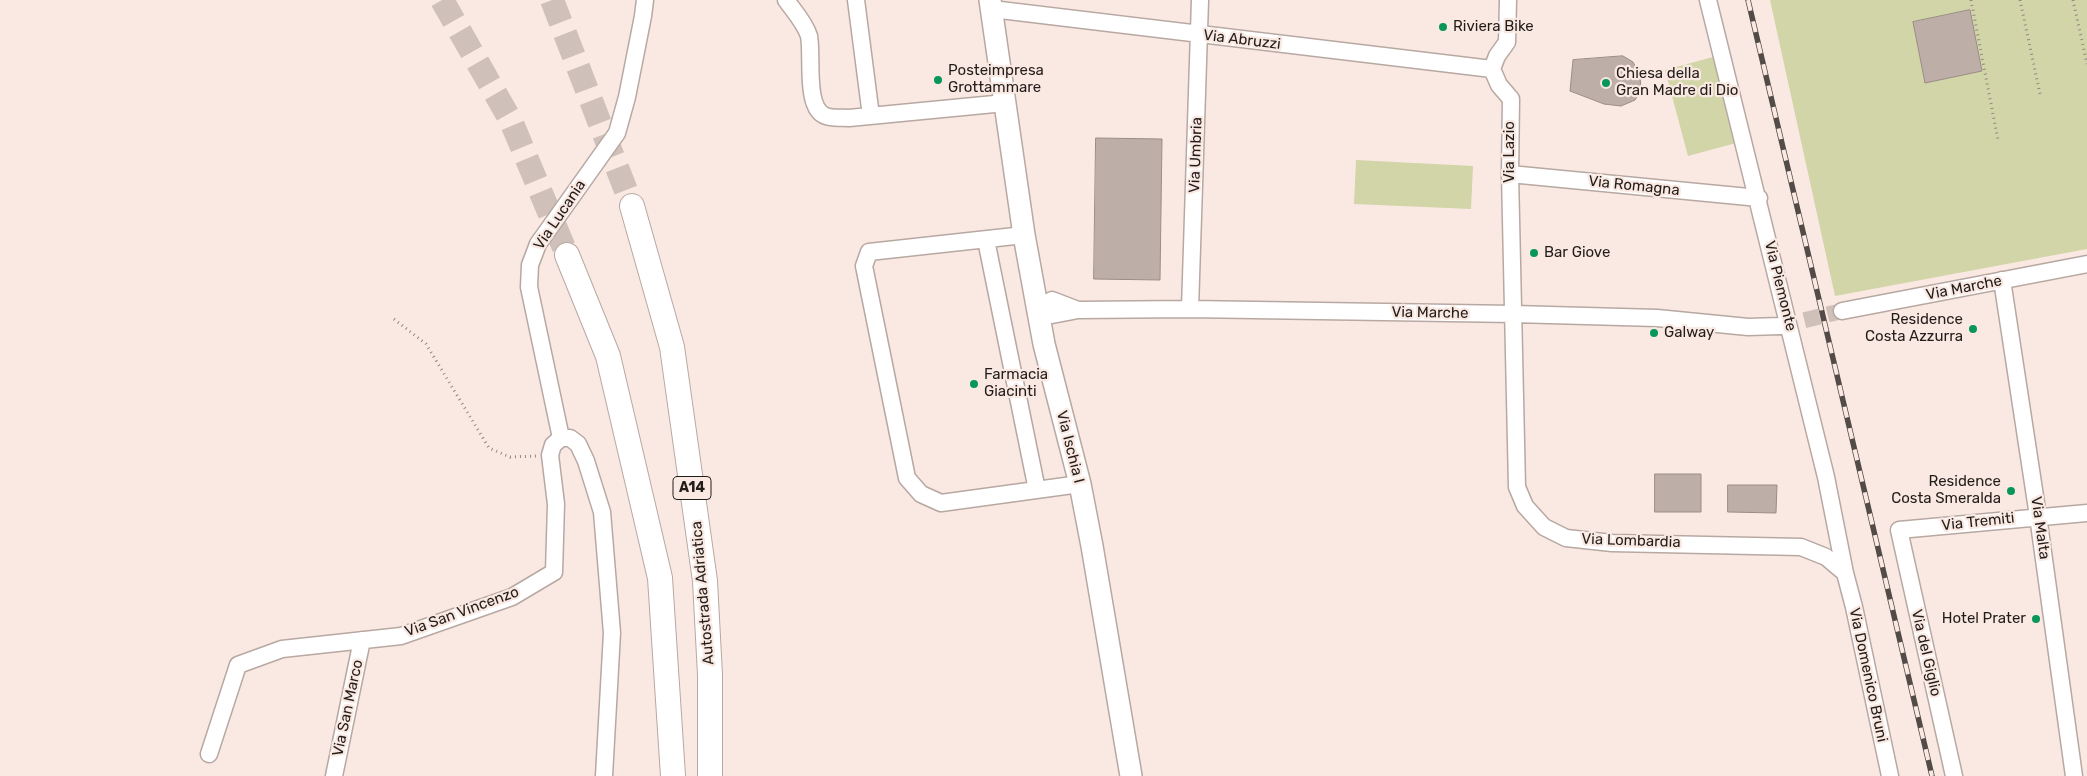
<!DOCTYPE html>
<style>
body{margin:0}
canvas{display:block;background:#fae9e2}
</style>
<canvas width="2087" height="776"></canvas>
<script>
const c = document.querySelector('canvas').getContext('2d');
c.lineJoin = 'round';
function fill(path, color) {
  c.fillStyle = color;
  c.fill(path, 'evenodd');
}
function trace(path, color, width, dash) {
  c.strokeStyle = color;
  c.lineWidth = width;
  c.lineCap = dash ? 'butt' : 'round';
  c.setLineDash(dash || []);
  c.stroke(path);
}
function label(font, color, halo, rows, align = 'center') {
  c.font = font + ' Rubik,sans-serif';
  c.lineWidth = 4.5;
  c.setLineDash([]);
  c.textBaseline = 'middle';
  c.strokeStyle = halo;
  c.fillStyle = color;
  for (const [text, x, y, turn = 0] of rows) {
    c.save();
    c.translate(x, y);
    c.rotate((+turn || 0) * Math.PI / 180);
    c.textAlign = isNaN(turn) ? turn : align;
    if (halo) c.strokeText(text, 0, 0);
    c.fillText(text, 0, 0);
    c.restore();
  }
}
fill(new Path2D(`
 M1770,0H2087V249L1835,296Z
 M1713,57L1736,143L1688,156L1665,70Z
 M1356,160L1473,166L1471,209L1354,204Z`), '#d1d5a8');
const building = new Path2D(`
 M1970,10L1982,71L1925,83L1913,22Z
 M1623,56L1633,62L1640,75L1641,91L1635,100L1621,106L1604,104L1570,91L1573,60Z
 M1096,138L1162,139L1160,280L1094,279Z
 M1655,474H1701V512H1655Z
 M1728,485H1777L1776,513L1728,512Z`);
fill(building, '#beaea8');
trace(building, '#9b8c86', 1);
trace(new Path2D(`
 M1781,326L1842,311`), '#cfc0ba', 16, [16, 8]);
trace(new Path2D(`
 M442,0L511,121L567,255
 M552,0L632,206`), '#cfc0ba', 24, [24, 12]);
const minor = new Path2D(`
 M786,0C794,11 805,23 809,36C813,55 804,109 826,116C833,119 842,117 849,118L1005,103
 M856,0L871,116
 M1508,0L1507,42L1497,56L1492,69L1499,85L1511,99L1510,174L1517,487L1525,506L1544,527L1566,538L1612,543L1801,547L1826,557L1845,573
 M1708,0L1826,477L1845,573L1854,607L1890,776
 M992,9L1492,69
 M1510,174L1759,198
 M1024,235L869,252L864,266L907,478L921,494L941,503L1080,484
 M986,240L1037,490
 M2002,280L2038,516L2074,776
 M1038,309L1052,315L1078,310L1190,309L1514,314L1657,318L1748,327L1781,326
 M1038,309L1052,300L1078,310
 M1190,309L1200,0
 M1842,311L2087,264
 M561,438L529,287L530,265L538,244L617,133L627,97L643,16L645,0
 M209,754L238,665L282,649L401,636L512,597L554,572L556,504L550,455L553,445L561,438H570L578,444L586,461L602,512L612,633L604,776
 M334,776L362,640
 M1954,776L1899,530L2087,513`);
const major = new Path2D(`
 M990,0L1024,235L1044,344L1080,484L1092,546L1131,776`);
const highway = new Path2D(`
 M632,206L672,347L705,581L710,675V776
 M567,255L608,356L660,578L673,776`);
trace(minor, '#b8a8a2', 19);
trace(major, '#b8a8a2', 24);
trace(highway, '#b8a8a2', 26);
trace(new Path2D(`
 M1971,0L1998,140
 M2020,0L2040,94
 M2073,0L2087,64
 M394,319L426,344L489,448L510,457L536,456`), '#938782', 3, [1, 4]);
trace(minor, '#fff', 16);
trace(major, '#fff', 21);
trace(highway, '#fff', 24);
const rail = new Path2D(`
 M1748,0L1932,776`);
trace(rail, '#534b47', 5.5);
trace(rail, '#fae9e2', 4, [11]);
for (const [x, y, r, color] of [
 [1443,27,5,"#089758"],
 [938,80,5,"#089758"],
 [1606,83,5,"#089758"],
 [1534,253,5,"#089758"],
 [1973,329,5,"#089758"],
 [1654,333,5,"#089758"],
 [974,384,5,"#089758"],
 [2011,491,5,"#089758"],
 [2036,619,5,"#089758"]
]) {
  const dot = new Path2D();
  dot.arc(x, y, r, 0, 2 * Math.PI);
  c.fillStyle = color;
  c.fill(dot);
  trace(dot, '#fae9e2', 2);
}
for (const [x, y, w] of [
 [692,488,38]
]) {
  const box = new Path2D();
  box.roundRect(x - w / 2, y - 11.5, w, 23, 4);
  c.fillStyle = '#fae9e2';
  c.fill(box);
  trace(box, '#231d1a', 1);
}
label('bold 14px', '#231d1a', null, [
 ["A14",692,488]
]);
label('15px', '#231d1a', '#fae9e2', [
 ["Riviera Bike",1453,27],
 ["Posteimpresa",948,71],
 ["Grottammare",948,88],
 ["Chiesa della",1616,74],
 ["Gran Madre di Dio",1616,91],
 ["Bar Giove",1544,253],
 ["Residence",1963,320,"right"],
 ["Costa Azzurra",1963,337,"right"],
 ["Galway",1664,333],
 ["Farmacia",984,375],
 ["Giacinti",984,392],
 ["Residence",2001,482,"right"],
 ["Costa Smeralda",2001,499,"right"],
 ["Hotel Prater",2026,619,"right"]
], 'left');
label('15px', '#231d1a', '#fae9e2', [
 ["Via Abruzzi",1242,40,7],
 ["Via Lazio",1510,152,-90],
 ["Via Umbria",1196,155,-88],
 ["Via Romagna",1634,186,6],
 ["Via Lucania",560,215,-56],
 ["Via Piemonte",1780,286,76],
 ["Via Marche",1964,288,-11],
 ["Via Marche",1430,313,1],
 ["Via Ischia I",1070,447,76],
 ["Via Tremiti",1978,522,-6],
 ["Via Malta",2040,528,82],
 ["Via Lombardia",1631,541,2],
 ["Autostrada Adriatica",703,593,-95],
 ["Via San Vincenzo",462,612,-20],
 ["Via del Giglio",1926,653,77],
 ["Via Domenico Bruni",1868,675,78],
 ["Via San Marco",348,708,-78]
]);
</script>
